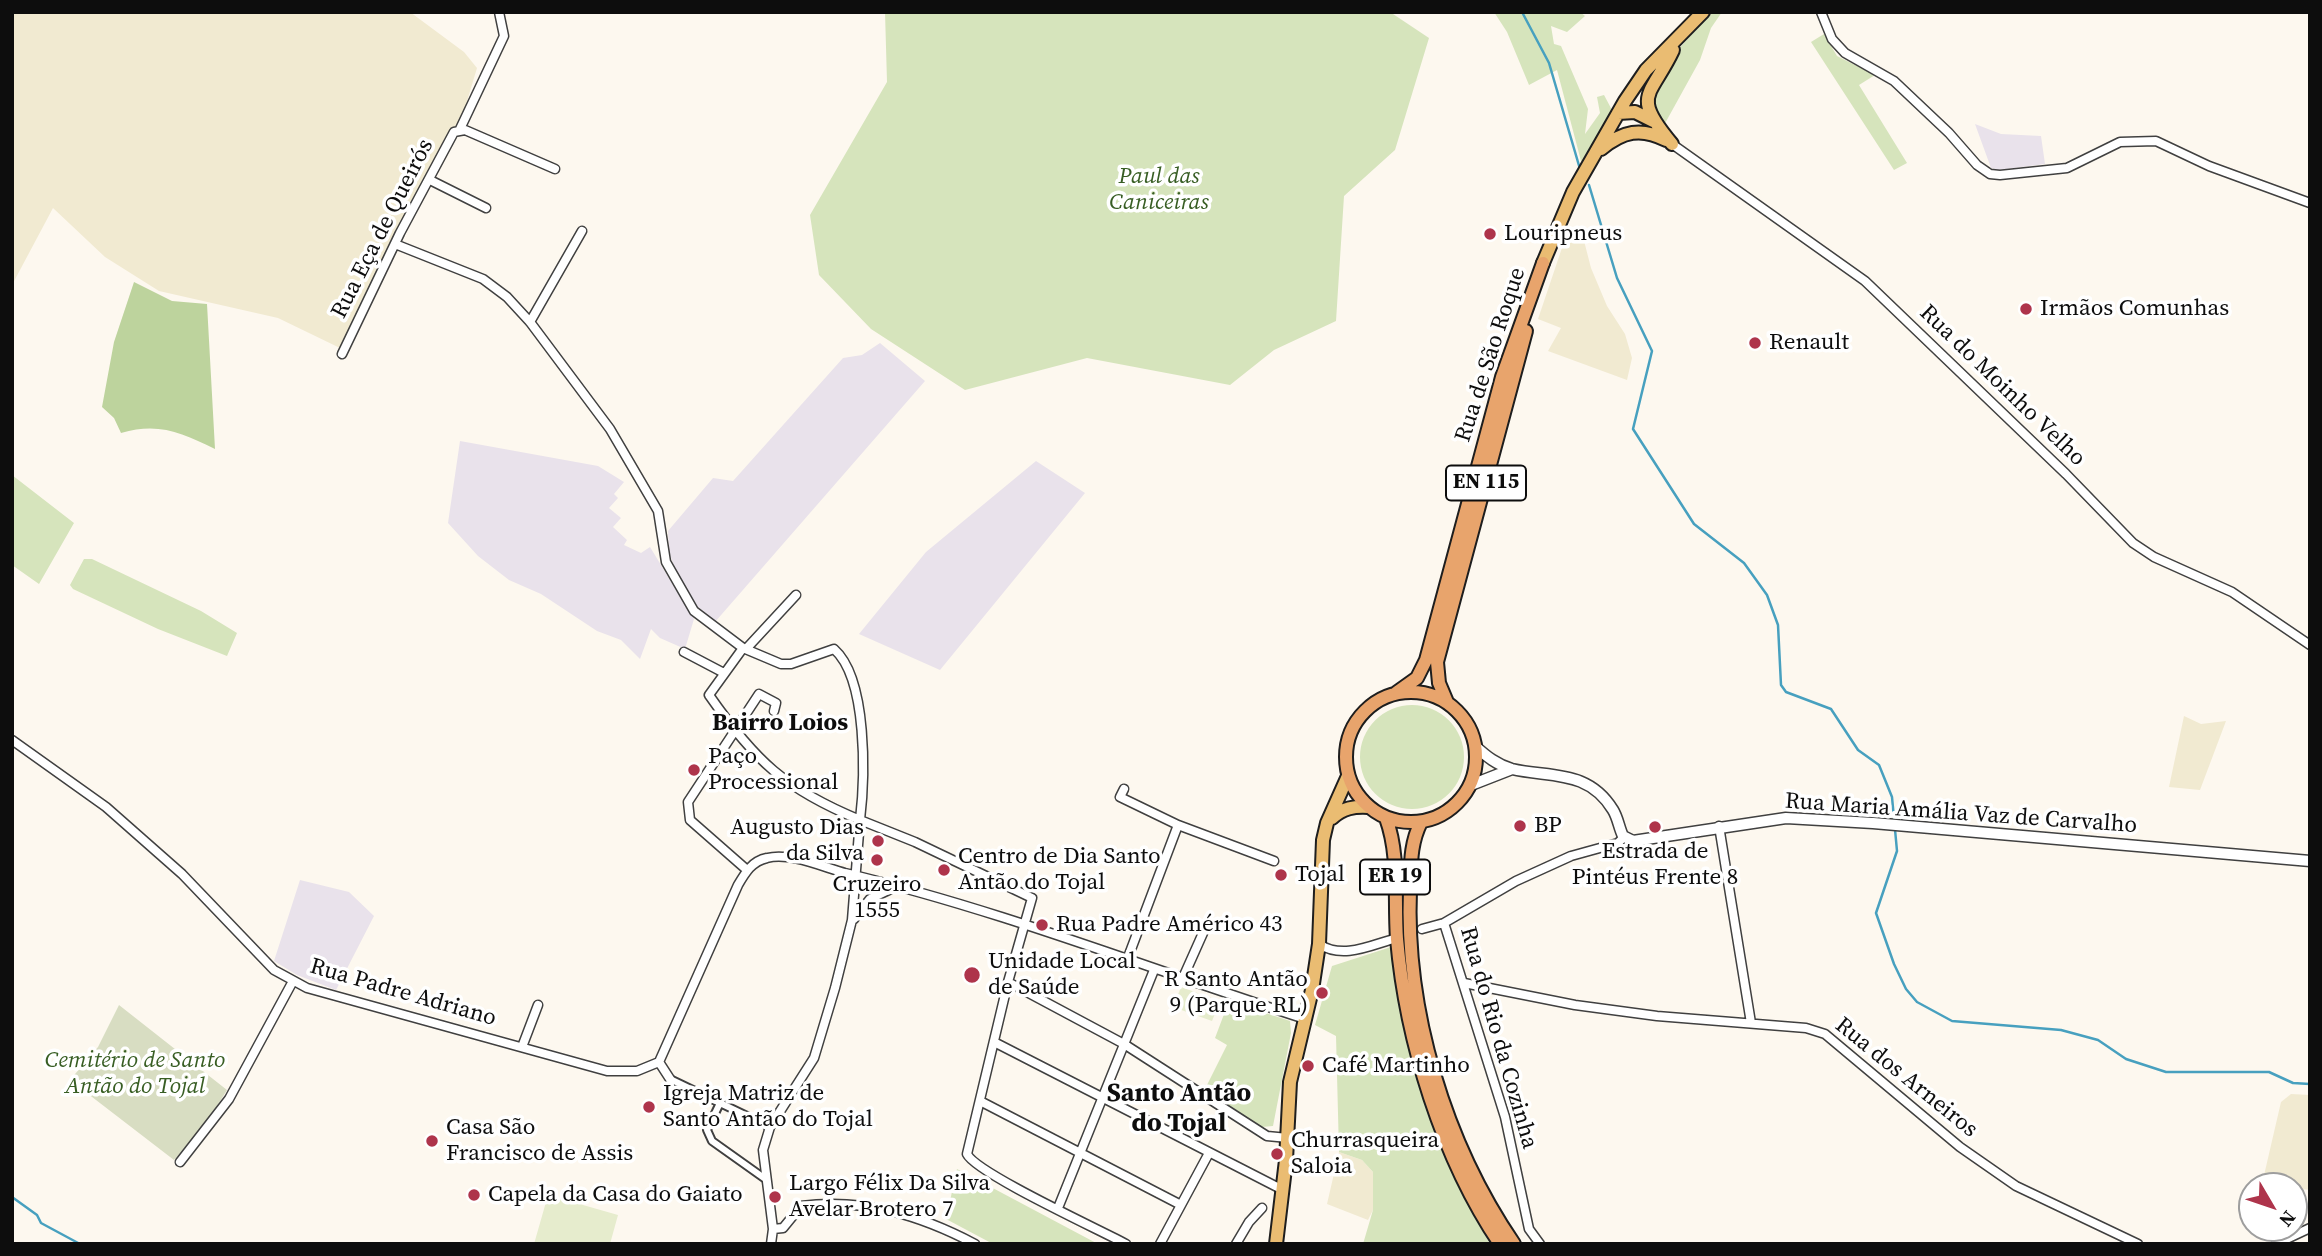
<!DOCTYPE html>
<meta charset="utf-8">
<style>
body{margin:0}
#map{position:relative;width:2322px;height:1256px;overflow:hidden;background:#fdf8ef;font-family:"Source Serif 4",serif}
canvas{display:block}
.frame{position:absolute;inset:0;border:14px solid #0d0d0d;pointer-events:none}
.north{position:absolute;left:2238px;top:1172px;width:70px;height:70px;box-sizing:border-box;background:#fff;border:2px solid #9e9e9e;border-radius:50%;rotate:129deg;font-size:19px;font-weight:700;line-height:28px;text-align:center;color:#0d0d0d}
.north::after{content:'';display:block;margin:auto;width:24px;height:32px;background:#ae344b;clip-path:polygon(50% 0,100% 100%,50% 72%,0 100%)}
</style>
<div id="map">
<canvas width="2322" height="1256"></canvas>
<div class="frame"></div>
<div class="north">N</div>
</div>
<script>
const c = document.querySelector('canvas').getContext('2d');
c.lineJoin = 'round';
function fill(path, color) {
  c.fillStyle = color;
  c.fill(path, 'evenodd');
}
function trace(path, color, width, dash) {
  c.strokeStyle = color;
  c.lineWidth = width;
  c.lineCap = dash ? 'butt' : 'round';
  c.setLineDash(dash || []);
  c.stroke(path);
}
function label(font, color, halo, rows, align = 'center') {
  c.font = font + ' "Source Serif 4",serif';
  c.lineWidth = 7;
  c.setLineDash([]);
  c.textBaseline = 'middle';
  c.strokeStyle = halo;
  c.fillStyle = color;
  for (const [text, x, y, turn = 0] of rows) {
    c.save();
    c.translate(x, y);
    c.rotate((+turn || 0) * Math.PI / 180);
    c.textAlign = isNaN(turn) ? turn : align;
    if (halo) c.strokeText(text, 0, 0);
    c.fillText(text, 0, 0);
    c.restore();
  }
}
fill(new Path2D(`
 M1975,124L2001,134L2041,136L2045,164L1999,170L1991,168Z
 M880,343L925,381L715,622L697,606L676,572L669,552L668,531L713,478L733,481L843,358L862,355Z
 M460,441L598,466L624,482L614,494L618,498L609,508L621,518L613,527L627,540L624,545L641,553L650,547L694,619L685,649L660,638L651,629L640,659L621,640L597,631L541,594L509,580L478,556L448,523Z
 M1036,461L1085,493L940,670L859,634L926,552Z
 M300,880L349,892L374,916L336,990L297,975L274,961Z`), '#e9e2eb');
fill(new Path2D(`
 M12,12H410L464,52L477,68L461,121L396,232L340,348L278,318L159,291L105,257L53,208L12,285Z
 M1568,230L1582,233L1591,268L1607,306L1625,334L1632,358L1627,380L1548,351L1561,328L1538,319Z
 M2184,716L2201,724L2226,721L2200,790L2169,787Z
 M2291,1094L2310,1095V1190L2262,1184L2281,1102Z
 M1339,1152L1362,1160L1373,1172V1210L1368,1220L1327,1204Z`), '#f1ead1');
fill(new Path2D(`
 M885,12H1390L1429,38L1395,150L1344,196L1336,321L1274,350L1230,385L1087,358L965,390L871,329L819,275L810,215L887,82Z
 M1494,12H1580L1585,16L1567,32L1551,26L1554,44L1561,46L1588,109L1585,134L1600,113L1597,97L1604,95L1612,110L1584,161H1581L1557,70L1529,85L1507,32Z
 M1713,12H1722L1711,28L1700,60L1663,127C1660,120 1656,113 1654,107C1646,78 1694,32 1713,12Z
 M1824,34L1837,56L1875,75L1859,85L1907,163L1894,170L1811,42Z
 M12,475L74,523L39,584L12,565Z
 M84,559H92L201,611L237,633L227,656L158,629L73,589L70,585Z
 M1360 757a52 52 0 1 1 104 0a52 52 0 1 1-104 0Z
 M1391,947C1400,1001 1410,1054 1426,1106C1441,1155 1465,1200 1490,1244H1363L1373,1210V1172L1362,1160L1339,1152L1336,1036L1315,1025L1332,966Z
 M1229,1001L1290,1021L1291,1033L1273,1126L1262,1127L1204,1091L1227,1045L1215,1038Z
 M957,1169L1098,1244H993L946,1219Z`), '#d6e4bc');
fill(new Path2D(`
 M134,282L172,301L207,304L215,449C182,433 159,422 121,433L114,418L102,407L114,342Z`), '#bdd39d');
fill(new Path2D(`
 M119,1005L227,1090L204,1127L174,1160L70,1080L98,1047Z`), '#d8ddc2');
fill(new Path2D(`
 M1181,987L1220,1001L1212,1021L1173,1007Z
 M548,1195L618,1215L610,1244H534Z`), '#e6eccd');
trace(new Path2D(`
 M1522,12L1549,63L1580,169
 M1589,185L1617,278L1652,351L1633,429L1694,524L1744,563L1767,595L1778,625L1781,685L1786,692L1831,709L1858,750L1879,765L1892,797L1897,851L1876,913L1894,964L1906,989L1917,1002L1952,1021L2061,1030L2098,1040L2126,1059L2166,1072H2269L2293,1083L2310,1084
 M12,1197L37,1215L41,1223L80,1244`), '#47a0bf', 2.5);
const pedestrian = new Path2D(`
 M670,1079L770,1127
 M720,1103L707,1130L712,1141L764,1178`);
const minor = new Path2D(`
 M1821,12L1832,39L1845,53L1894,81L1949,133L1977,165L1990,174L2000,175L2067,168L2120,142L2156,141L2209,166L2310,203
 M460,129L504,36L499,12
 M1672,144L1865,281L2066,474L2133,543L2154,557L2232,592L2310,645
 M430,180L486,208
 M395,244L483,279L507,297L530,322L610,429L658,511L666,562L694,611L743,648L781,664H791L834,649C868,679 865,778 860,820C785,789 755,761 709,695L743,648
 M530,322L582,231
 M342,354L400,233L454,132L465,130L555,169
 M746,649L796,595
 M684,652L724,673
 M12,740L106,807L182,874L274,970L307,988L607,1071H637L659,1062
 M1124,789L1120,797L1178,825L1274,861
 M1719,826L1751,1023
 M747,870L690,820L688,802L759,694L776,703L774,711
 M854,919L870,899L895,887
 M1444,923L1505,1117L1529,1229L1540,1244
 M1422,929L1444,923L1516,881L1571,856L1618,843L1624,837
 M1319,944C1343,960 1371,945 1397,938
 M1127,960L1178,825
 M1182,980L1207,924
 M1008,982L1124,1044L1267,1136L1288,1138
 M1464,983L1575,1005L1657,1016L1806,1028L1825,1034L1960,1147L2016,1186L2138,1244
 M994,1042L1283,1190
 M522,1047L538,1005
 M659,1062L738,885C745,873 752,861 767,858C790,852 823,867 845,873C1001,910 1152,970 1305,1019
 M659,1062L670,1079
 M980,1101L1181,1205
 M180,1162L229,1099L293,981
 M1058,1208L1154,970
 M773,1229L783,1228L801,1206C864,1198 920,1215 975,1244
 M771,1244L773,1229L763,1150L770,1127L814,1058L835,988L852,920L860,820L915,842L1032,898L1008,982L967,1154C976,1173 1100,1230 1126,1244
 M1160,1244L1209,1153
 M1236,1244L1249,1222L1262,1208
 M2276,1244L2310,1228`);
const tertiary = new Path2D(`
 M1475,746C1486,756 1497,765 1512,769C1550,778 1588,769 1613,810C1618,818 1619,828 1623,836L1633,841L1786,818L1873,823L2310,861
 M1471,785L1512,769`);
const primary = new Path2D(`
 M1618,113L1635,112L1653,121
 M1672,144C1630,94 1651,97 1673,50
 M1601,149C1623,131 1641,127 1666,140
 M1543,263L1573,192L1625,101L1646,70L1703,12
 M1332,818C1343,808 1354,806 1369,807
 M1276,1244L1286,1160L1290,1082L1312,990L1319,944L1323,840L1327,823L1348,776`);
const trunk = new Path2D(`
 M1346 757a65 65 0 1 1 130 0a65 65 0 1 1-130 0Z
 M1396,693L1417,678L1426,660L1502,377L1543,263
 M1447,702L1439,683L1437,662L1526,331
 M1386,818C1400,856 1394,898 1397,939C1406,1041 1442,1158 1500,1244
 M1421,822C1410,844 1411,864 1410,889C1405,1011 1445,1143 1514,1244`);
trace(pedestrian, '#404040', 10);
trace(minor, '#404040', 11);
trace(tertiary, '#404040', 13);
trace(primary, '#1e1e1e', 16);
trace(trunk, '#1e1e1e', 16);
trace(pedestrian, '#fff', 6);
trace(minor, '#fff', 8);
trace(tertiary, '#fff', 10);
trace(primary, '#eabc72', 12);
trace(trunk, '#e8a46c', 12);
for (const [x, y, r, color] of [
 [1490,234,7,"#ae344b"],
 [2026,309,7,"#ae344b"],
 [1755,343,7,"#ae344b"],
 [694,770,7,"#ae344b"],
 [1520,826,7,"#ae344b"],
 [1655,827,7,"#ae344b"],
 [878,841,7,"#ae344b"],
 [877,860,7,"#ae344b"],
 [944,870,7,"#ae344b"],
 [1281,875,7,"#ae344b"],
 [1042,925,7,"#ae344b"],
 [972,975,9,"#ae344b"],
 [1322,993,7,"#ae344b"],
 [1308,1066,7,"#ae344b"],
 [649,1107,7,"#ae344b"],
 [432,1141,7,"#ae344b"],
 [1277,1154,7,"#ae344b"],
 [474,1195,7,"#ae344b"],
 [775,1197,7,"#ae344b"]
]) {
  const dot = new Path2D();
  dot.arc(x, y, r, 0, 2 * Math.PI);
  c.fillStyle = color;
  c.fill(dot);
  trace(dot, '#fff', 2.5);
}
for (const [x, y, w] of [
 [1486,483,80],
 [1395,877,70]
]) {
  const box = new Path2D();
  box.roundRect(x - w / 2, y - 17.5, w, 35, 5);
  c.fillStyle = '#fff';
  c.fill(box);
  trace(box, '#0d0d0d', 2);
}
label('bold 21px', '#0d0d0d', null, [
 ["EN 115",1486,483],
 ["ER 19",1395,877]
]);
label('italic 23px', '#385e24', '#fff', [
 ["Paul das",1159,177],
 ["Caniceiras",1159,203],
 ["Cemitério de Santo",135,1061],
 ["Antão do Tojal",135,1087]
]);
label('23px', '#0d0d0d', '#fff', [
 ["Rua Eça de Queirós",383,229,-63],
 ["Rua de São Roque",1491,355,-72],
 ["Rua do Moinho Velho",2002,386,44],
 ["Rua Maria Amália Vaz de Carvalho",1961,814,4],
 ["Rua Padre Adriano",403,993,16],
 ["Rua do Rio da Cozinha",1498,1038,74],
 ["Rua dos Arneiros",1906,1078,39]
]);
label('23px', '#0d0d0d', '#fff', [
 ["Louripneus",1504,234],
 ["Irmãos Comunhas",2040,309],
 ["Renault",1769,343],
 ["Paço",708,757],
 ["Processional",708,783],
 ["BP",1534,826],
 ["Augusto Dias",864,828,"right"],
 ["da Silva",864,854,"right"],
 ["Estrada de",1655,852,"center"],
 ["Pintéus Frente 8",1655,878,"center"],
 ["Centro de Dia Santo",958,857],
 ["Antão do Tojal",958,883],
 ["Tojal",1295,875],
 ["Cruzeiro",877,885,"center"],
 ["1555",877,911,"center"],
 ["Rua Padre Américo 43",1056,925],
 ["Unidade Local",988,962],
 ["de Saúde",988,988],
 ["R Santo Antão",1308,980,"right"],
 ["9 (Parque RL)",1308,1006,"right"],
 ["Café Martinho",1322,1066],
 ["Igreja Matriz de",663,1094],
 ["Santo Antão do Tojal",663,1120],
 ["Casa São",446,1128],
 ["Francisco de Assis",446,1154],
 ["Churrasqueira",1291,1141],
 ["Saloia",1291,1167],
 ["Largo Félix Da Silva",789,1184],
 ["Avelar Brotero 7",789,1210],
 ["Capela da Casa do Gaiato",488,1195]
], 'left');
label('bold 24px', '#0d0d0d', '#fff', [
 ["Bairro Loios",780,724]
]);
label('bold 26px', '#0d0d0d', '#fff', [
 ["Santo Antão",1179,1094],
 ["do Tojal",1179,1124]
]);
</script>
